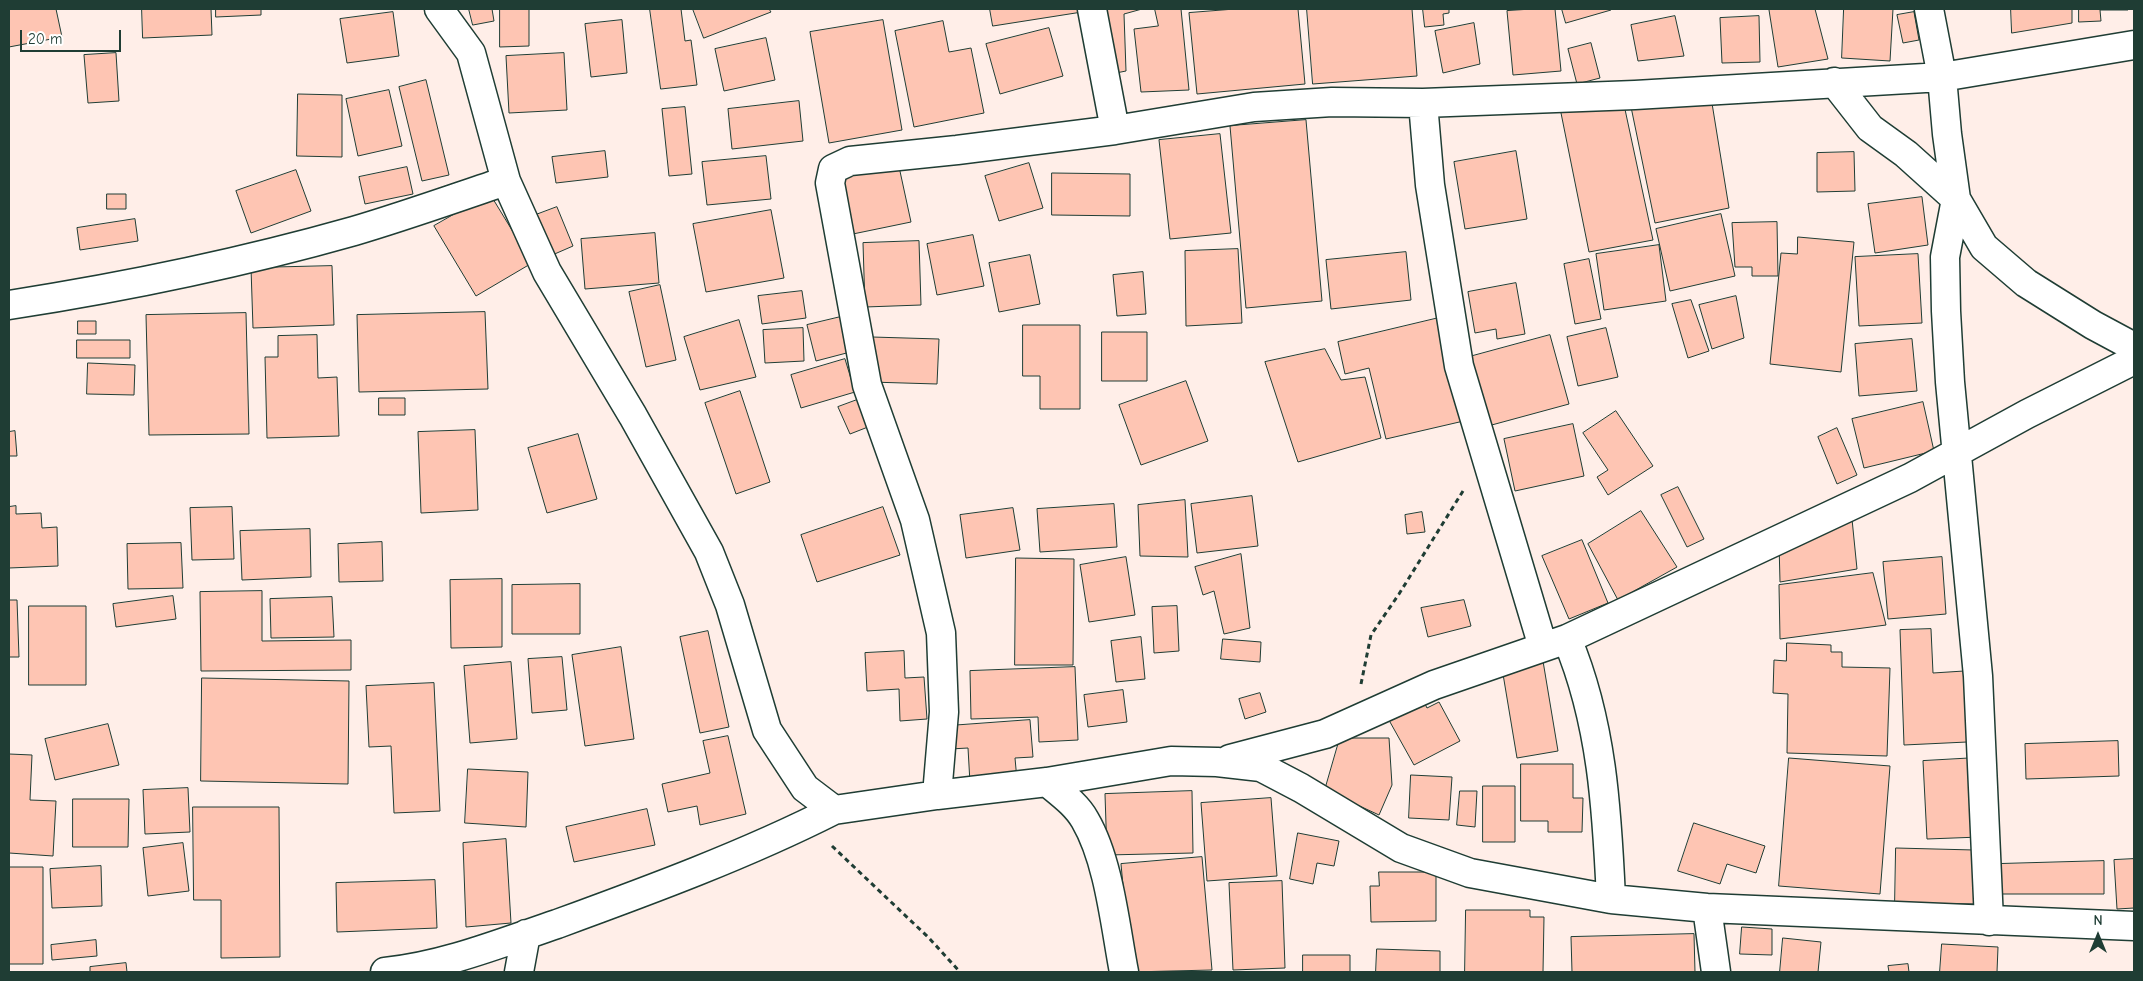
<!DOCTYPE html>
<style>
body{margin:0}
#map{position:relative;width:2143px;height:981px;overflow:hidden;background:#ffeee8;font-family:"Comic Neue",sans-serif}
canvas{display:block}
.frame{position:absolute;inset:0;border:10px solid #1f3d34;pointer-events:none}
.north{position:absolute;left:2073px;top:911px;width:50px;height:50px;-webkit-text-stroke:4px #fff;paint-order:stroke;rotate:0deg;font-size:14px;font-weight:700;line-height:20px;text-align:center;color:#1f3d34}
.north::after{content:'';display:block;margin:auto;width:18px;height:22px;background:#1f3d34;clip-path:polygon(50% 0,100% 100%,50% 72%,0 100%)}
.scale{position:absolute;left:20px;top:30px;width:101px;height:22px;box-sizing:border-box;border:2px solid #1f3d34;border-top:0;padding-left:6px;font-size:15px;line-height:18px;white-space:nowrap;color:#1f3d34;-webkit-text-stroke:4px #fff;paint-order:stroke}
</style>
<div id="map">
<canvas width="2143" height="981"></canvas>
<div class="frame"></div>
<div class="north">N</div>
<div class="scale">20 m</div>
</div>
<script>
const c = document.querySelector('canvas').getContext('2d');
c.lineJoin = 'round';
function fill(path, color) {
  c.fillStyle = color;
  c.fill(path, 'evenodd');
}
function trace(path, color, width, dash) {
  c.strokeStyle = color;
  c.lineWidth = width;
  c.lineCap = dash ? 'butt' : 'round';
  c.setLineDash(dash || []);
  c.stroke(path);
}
const building = new Path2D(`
 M9,9H56L62,37L9,47Z
 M142,9H211L212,35L143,38Z
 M216,9H261V15L216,17Z
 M469,9H492L494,21L473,25Z
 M500,9H529V46L500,47Z
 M650,9H681L685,41L691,40L697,85L661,89Z
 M693,9H769L771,12L704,38Z
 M990,9H1082V12L993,26Z
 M1096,9H1142L1124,14L1126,71L1106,75Z
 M1155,9H1181L1189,90L1141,92L1134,29L1158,26Z
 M1235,9H1298L1305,84L1197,94L1189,13Z
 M1307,9H1412L1417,76L1313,84Z
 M1423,9H1449V13L1443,14L1444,25L1425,27Z
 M1532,9H1555L1561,71L1513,75L1507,11Z
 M1562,9H1610L1611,10L1566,23Z
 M1774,9H1815L1828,59L1778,67L1769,10Z
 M1844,9H1893L1890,61L1842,58Z
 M2011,9H2072V23L2012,33Z
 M2079,9H2128V10H2100L2101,21L2079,22Z
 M393,12L399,56L347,63L340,19Z
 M1914,12L1919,40L1903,43L1897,15Z
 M1675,16L1684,56L1638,61L1631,25Z
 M1759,16L1760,62L1722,63L1720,18Z
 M622,20L627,73L591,77L585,24Z
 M883,20L902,130L829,143L810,32Z
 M943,21L949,52L971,48L984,113L914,127L895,31Z
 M1474,23L1480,64L1443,73L1435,31Z
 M1049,28L1063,76L1000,94L986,44Z
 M766,38L775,80L724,91L715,49Z
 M1591,43L1600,78L1577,84L1568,49Z
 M116,53L119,101L88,103L84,55Z
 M564,53L567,110L509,113L506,56Z
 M426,80L449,175L422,181L399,87Z
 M389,90L402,146L358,156L346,99Z
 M298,94L342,95V157L297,156Z
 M1711,97L1729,208L1655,223L1630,102Z
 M1623,100L1653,240L1589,252L1561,113Z
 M799,101L803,141L732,149L728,109Z
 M685,107L692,174L669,176L662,109Z
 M1306,120L1322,301L1246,308L1230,126Z
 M1220,134L1231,233L1170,239L1159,140Z
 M605,151L608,177L556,183L552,157Z
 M1516,151L1527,219L1465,229L1454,162Z
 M1854,152L1855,191L1817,192V153Z
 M766,156L771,199L707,205L702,162Z
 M898,162L911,222L848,235L836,175Z
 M1029,163L1043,208L999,221L985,176Z
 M407,167L413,194L365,204L359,177Z
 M296,170L311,211L251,233L236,191Z
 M1052,173L1130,174V216L1052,215Z
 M107,194H126V209H107Z
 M490,194L532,263L476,296L434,226Z
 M1922,197L1928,245L1875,253L1868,204Z
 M557,207L573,246L550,256L533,216Z
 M771,210L784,278L706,292L693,224Z
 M1721,214L1735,276L1670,291L1656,229Z
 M135,219L138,241L80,250L77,228Z
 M1777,222L1778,276H1752V267H1735L1732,223Z
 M655,233L659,283L585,289L581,239Z
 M973,235L984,286L937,295L927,244Z
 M1798,237L1854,242L1841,372L1770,364L1781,253L1797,254Z
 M919,241L921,305L865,307L863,243Z
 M1659,245L1666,301L1604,310L1596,254Z
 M1238,249L1242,323L1186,326L1185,251Z
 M1406,252L1411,300L1331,309L1326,260Z
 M1918,254L1922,323L1859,326L1855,257Z
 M1030,255L1040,304L999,312L989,263Z
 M1589,259L1601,319L1575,324L1564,264Z
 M332,266L334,325L253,328L251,268Z
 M1143,272L1146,314L1117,316L1113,275Z
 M1516,283L1525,334L1497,339L1496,329L1475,333L1468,292Z
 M660,285L676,360L646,367L629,292Z
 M802,291L806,318L762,324L758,296Z
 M1736,296L1744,338L1712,349L1699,305Z
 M1691,300L1709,351L1688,358L1672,304Z
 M485,312L488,389L359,392L357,315Z
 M246,313L249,434L149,435L146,315Z
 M849,315L858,350L816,361L807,325Z
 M1443,317L1468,420L1386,439L1369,368L1345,374L1338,342Z
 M739,320L756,377L700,390L684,337Z
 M78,321H96V334H78Z
 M1023,325H1080V409H1040V376H1023Z
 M803,328L804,361L765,363L763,330Z
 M1606,328L1618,377L1578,386L1567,337Z
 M1102,332H1147V381H1102Z
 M317,335L318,378L337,377L339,436L267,438L265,357H278V336Z
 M1550,335L1569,404L1488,426L1469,357Z
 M872,337L939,339L937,384L870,382Z
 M1912,339L1917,391L1859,396L1855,344Z
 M77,340H130V358H77Z
 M1325,349L1341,380L1365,377L1381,438L1298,462L1265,362Z
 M845,359L855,392L801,408L791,375Z
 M88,363L135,365L134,395L87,394Z
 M1186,381L1208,441L1141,465L1119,405Z
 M740,391L770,482L736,494L705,403Z
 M379,398H405V415H379Z
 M857,400L868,427L850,434L838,407Z
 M1923,402L1934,451L1864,468L1852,419Z
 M1616,411L1653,466L1608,495L1597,477L1608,470L1583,433Z
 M1573,424L1584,476L1515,491L1504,439Z
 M1837,428L1857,475L1837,484L1818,437Z
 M475,430L478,510L421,513L418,432Z
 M15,431L17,456H9V432Z
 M578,434L597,499L547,513L528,448Z
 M1678,487L1704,539L1687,547L1661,495Z
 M1252,496L1258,546L1197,553L1191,504Z
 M1185,500L1188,557L1140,556L1138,505Z
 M1114,504L1117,547L1040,552L1037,509Z
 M16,506V514L41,513L42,528L57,527L58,566L9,568V507Z
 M232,507L234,559L192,560L190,508Z
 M883,507L900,555L817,582L801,535Z
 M1013,508L1020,550L966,558L960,515Z
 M1641,511L1677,567L1618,600L1588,544Z
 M1422,512L1425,532L1407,534L1405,515Z
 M1852,519L1857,569L1780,582L1779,543Z
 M310,529L311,577L242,580L240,531Z
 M1582,540L1608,603L1569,619L1542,556Z
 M382,542L383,581L339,582L338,544Z
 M181,543L183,588L128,589L127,544Z
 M1241,554L1250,628L1224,634L1214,591L1203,595L1195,567Z
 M1126,557L1135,615L1089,622L1080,565Z
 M1942,557L1946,614L1888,619L1883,562Z
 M1016,558L1074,559L1073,665H1015Z
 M1873,573L1886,625L1780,639L1779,585Z
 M502,579V647L451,648L450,580Z
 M580,584V634H512V585Z
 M262,591V641L351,640V670L201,671L200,592Z
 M173,596L176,619L116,627L113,604Z
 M332,597L334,637L271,638L270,599Z
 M9,600H17L19,657H9Z
 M1464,600L1471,626L1428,637L1421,608Z
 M29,606H86V685H29Z
 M1177,606L1179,651L1154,653L1152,607Z
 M1931,629L1933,673L1964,671L1967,742L1904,745L1900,630Z
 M708,631L729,727L700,733L680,637Z
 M1141,637L1145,679L1116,682L1111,641Z
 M1223,639L1261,642L1260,662L1221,659Z
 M1787,643L1831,645V652H1842V667L1890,668L1887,756L1787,753L1788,694L1773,693L1774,660L1786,661Z
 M621,647L634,739L585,746L572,655Z
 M904,651L905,678L924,677L927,719L900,721L899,689L867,691L865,653Z
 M562,657L567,710L532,713L528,659Z
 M1543,661L1558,751L1517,758L1502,668Z
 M511,662L517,739L470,743L464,666Z
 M1075,667L1078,740L1039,742L1038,717L971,719L970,671Z
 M202,678L349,681L348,784L201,781Z
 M434,683L440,811L394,813L391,746L369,747L366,686Z
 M1123,690L1127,722L1088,727L1084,695Z
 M1260,693L1266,712L1245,719L1239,699Z
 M1420,694L1427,708L1439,702L1460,741L1414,765L1385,713Z
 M1030,720L1033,757L1015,758L1017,780L970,783L968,748L950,749L948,726Z
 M108,724L119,765L55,780L45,739Z
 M728,736L746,814L700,825L697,806L668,812L662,784L710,773L703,741Z
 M1340,738H1389L1392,785L1379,815L1325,790Z
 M2118,741L2119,776L2026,779L2025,744Z
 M9,754L32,755L30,800L56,801L53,856L9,853Z
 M1789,758L1890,766L1880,894L1779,886Z
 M1976,758L1980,837L1927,839L1923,761Z
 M1521,764H1573V798H1583L1582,832H1548V821H1521Z
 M468,769L528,772L526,827L465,823Z
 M1411,775L1452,777L1449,820L1409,818Z
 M1483,786H1515V842H1483Z
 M188,788L190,832L145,834L143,790Z
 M1192,791L1193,853L1107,855L1105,794Z
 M1460,791H1477L1475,827L1457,825Z
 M1271,798L1277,876L1207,881L1201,803Z
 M73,799H129L128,847H73Z
 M193,807H279L280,957L221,958V900H194Z
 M647,809L655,845L574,862L566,827Z
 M1694,823L1765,846L1756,873L1727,864L1720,884L1678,871Z
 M1298,833L1339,841L1334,866L1317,863L1313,884L1290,879Z
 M506,839L511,923L466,927L463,843Z
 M183,843L189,891L148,896L143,848Z
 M1896,848L1974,850V904L1895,903Z
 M1202,857L1212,970L1131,972L1121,864Z
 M2134,859V908L2117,909L2114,860Z
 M2104,861V894H1996L1998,864Z
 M101,866L102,906L52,908L50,869Z
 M9,867H43V964H9Z
 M1379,872H1436V921L1371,922L1370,886H1379Z
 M435,880L437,928L337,932L336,883Z
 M1282,881L1285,968L1233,970L1229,883Z
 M1466,910H1530V917H1544L1543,972H1465Z
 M1742,927L1772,929V955L1740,954Z
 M1694,934L1695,972H1572L1571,937Z
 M1783,938L1821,942L1818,972H1780Z
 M96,940L97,956L52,960L51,945Z
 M1942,944L1998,947L1997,972H1940Z
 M1377,949L1440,951V972H1376Z
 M1303,955H1350V972H1303Z
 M126,963L127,972H90V967Z
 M1908,964L1909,972H1889L1888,966Z`);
fill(building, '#fec5b3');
trace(building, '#1f3d34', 1);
const street = new Path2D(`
 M439,9L471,53L506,181L547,272L633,416L709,552L730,605L767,730L805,788L834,810L937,795L1047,782L1171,761L1217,762L1261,767L1301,788L1401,848L1470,873L1611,899L1707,908L2134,926
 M1092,9L1115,130
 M1929,9L1942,77L1947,134L1956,199L1984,247L2026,283L2093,325L2134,347
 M1834,82L1870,128L1906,154L1956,199L1945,257L1946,311L1950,382L1978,676L1989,921
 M1423,103L1430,185L1459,366L1543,647
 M9,305C125,287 241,263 354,231C405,216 455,198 506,181
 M1567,639C1602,722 1607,810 1611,899
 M1230,759L1325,734L1434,685L1567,639L1910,478L2027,414L2134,360
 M1047,782C1060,793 1076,804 1085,820C1109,861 1115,925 1124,972
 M937,795L944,712L941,633L915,520L867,385L830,183L833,169L850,161L957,150L1115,130L1254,107L1332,102L1423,103L1635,95L1942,77L2134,45
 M1707,908L1716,972
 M385,972C444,966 501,943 557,924C650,890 745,855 834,810
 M519,972L526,934`);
trace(street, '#1f3d34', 31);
trace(new Path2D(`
 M1361,684L1371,635L1399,594L1463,491
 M832,846L929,938L960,972`), '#1f3d34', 3, [5, 4]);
trace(street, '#fff', 28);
</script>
